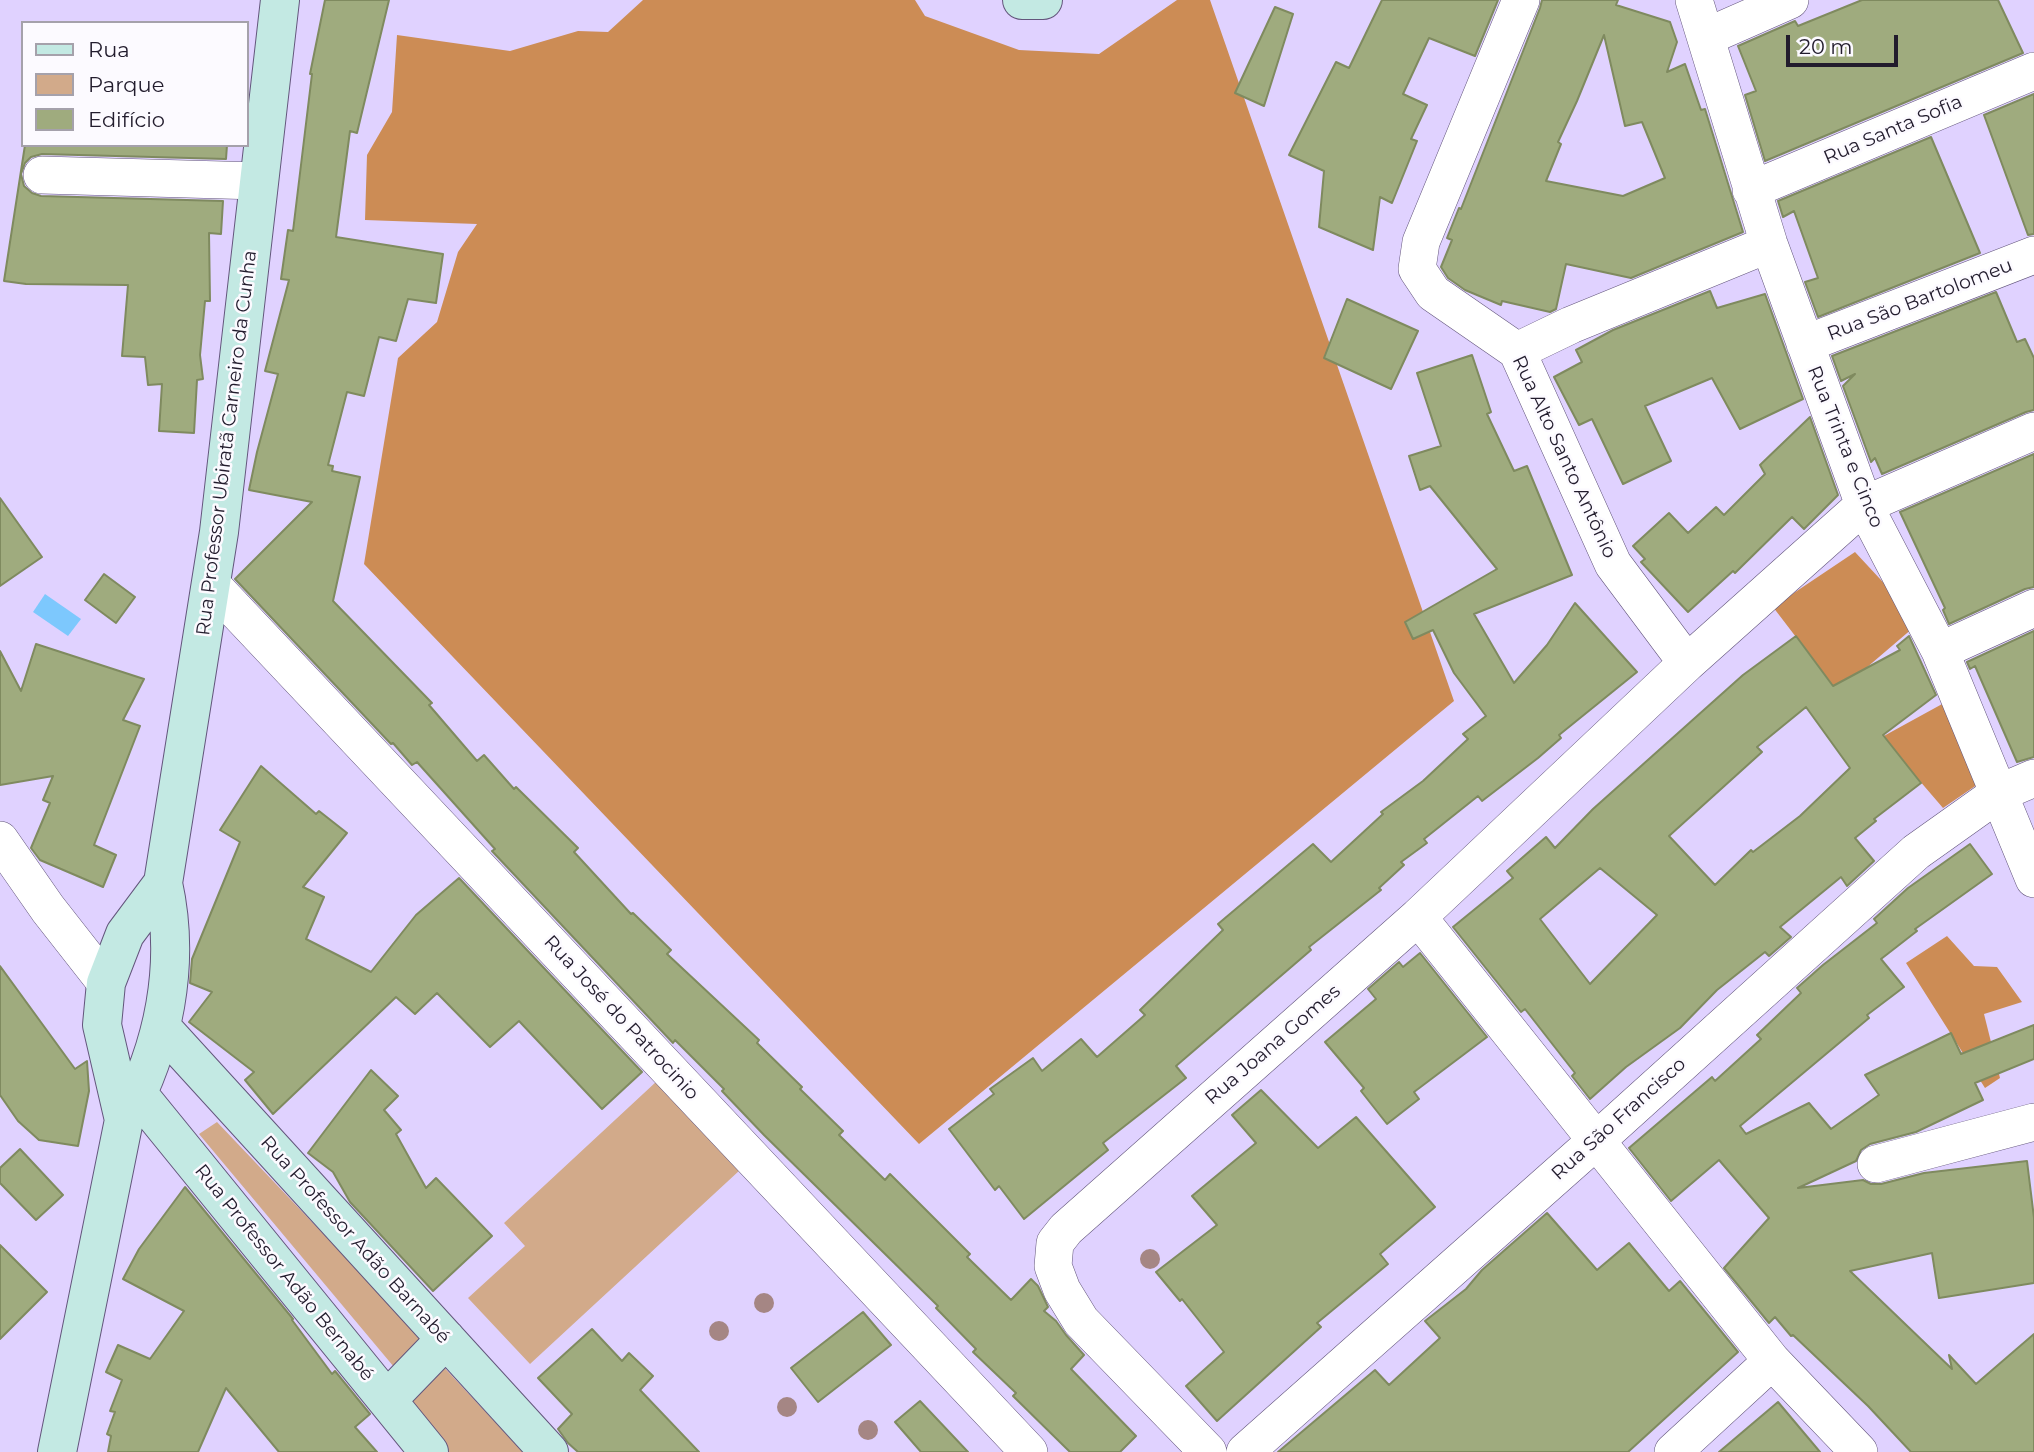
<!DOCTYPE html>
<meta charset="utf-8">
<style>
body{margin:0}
#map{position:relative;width:2034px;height:1452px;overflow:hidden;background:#e0d2ff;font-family:Montserrat,sans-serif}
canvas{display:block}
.legend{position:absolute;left:21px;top:21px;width:228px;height:126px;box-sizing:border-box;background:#fcfaff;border:2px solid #a5a1ab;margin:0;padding:9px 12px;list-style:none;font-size:21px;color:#221c2d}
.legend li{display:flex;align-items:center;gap:14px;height:35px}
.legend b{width:35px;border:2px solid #a5a1ab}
.scale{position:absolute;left:1786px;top:35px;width:112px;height:32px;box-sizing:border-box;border:4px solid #221c2d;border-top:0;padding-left:9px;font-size:21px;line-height:24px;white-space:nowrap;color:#221c2d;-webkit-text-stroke:5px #fcfaff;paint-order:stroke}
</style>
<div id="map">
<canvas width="2034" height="1452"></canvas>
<ul class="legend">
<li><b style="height:9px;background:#c3e9e3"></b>Rua</li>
<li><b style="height:19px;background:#d2aa8a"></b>Parque</li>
<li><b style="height:19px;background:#9fab7e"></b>Edifício</li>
</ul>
<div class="scale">20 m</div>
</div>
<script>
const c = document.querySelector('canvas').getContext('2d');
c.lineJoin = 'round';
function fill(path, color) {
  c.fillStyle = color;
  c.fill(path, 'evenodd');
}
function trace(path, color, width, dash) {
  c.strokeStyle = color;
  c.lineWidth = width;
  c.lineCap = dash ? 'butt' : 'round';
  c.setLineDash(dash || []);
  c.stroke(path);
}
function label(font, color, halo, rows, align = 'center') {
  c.font = font + ' Montserrat,sans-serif';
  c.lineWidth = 5;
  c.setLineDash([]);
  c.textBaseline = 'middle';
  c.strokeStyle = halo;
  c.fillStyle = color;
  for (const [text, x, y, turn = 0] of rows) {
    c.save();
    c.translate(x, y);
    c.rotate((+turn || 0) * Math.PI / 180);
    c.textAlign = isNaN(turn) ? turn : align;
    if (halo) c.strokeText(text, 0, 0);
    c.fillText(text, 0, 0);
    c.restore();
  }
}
fill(new Path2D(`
 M657,1081L740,1170L530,1364L468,1298L525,1246L504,1223Z
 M217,1122L427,1343L399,1373L199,1134Z
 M440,1363L523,1452H449L404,1396Z`), '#d2aa8a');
fill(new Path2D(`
 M643,0H915L925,16L1019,50L1099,54L1177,0H1210L1454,701L919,1144L364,564L398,358L437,322L458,252L477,224L365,220L367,155L392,112L397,35L510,51L578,31L608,32Z
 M1855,552L1920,622L1838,692L1773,607Z
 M1944,703L1984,780L1943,808L1882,737Z
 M1947,936L1974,966L1997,967L2022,1002L1984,1014L2000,1078L1985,1088L1906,963Z`), '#cc8c55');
fill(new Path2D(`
 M45,594L81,619L68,636L33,612Z`), '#7dc8fd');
const building = new Path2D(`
 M325,0H389L357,133L350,131L336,237L443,254L436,303L408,299L396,341L379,337L364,396L347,392L328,465L333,466L332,471L360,477L333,601L432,703L429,705L477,761L484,755L514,789L516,787L578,848L574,852L631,914L633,913L671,950L667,954L759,1040L757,1043L802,1087L800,1089L843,1131L839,1135L885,1180L890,1174L970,1254L967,1257L1011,1300L1031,1279L1038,1286L1048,1307L1044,1311L1056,1321L1066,1335L1084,1355L1071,1369L1136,1436L1120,1452H1070L1013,1396L1016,1393L973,1352L976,1349L936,1308L938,1306L764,1135L722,1091L724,1089L675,1040L673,1043L492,851L495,849L417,762L412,765L393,743L391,744L235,579L312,502L249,490L257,452L278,374L265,371L289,280L281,279L288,230L293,231L312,74H310Z
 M1382,0H1498L1475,56L1429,38L1403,94L1427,105L1411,139L1417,141L1392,203L1380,197L1373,250L1319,227L1324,171L1289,155L1336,62L1349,68Z
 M1542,0H1618L1616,5L1670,22L1677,42L1667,72L1685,64L1701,110L1705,109L1743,232L1631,278L1566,264L1556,309L1550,312L1502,301L1501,305L1465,290L1448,278L1441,267L1452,240L1447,238L1459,208L1461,209L1540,8ZM1604,35L1625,126L1642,122L1665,178L1623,196L1546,181L1561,144L1558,142L1577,101Z
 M1862,0H1998L2023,53L1765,161L1745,95L1756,91L1738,46L1795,21L1798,26Z
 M1275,7L1293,14L1264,106L1235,93Z
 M2034,94V234L2028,235L1984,115Z
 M1931,137L1980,253L1818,317L1805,282L1818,278L1794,211L1783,217L1778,201Z
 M25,145H227L226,159L42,154L31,157L25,163L21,174L24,186L32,193L41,196L223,201L221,234L209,233L210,301H205L200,355L203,379L197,380L194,433L159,431L162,384L148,385L145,357L122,356L128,285L26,284L4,281Z
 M1710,291L1717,308L1765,294L1803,399L1740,429L1712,378L1645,406L1671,461L1623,484L1592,419L1579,425L1554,377L1582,362L1576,350L1613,330Z
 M1996,292L2017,342L2025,339L2034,358V410L2026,412L1882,474L1875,458L1871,462L1843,386L1855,374L1841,381L1832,356Z
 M1347,299L1418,331L1391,389L1324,358Z
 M1472,355L1491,412L1487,414L1514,471L1527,466L1572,575L1474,614L1514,683L1547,645L1575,603L1637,672L1559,735L1561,738L1538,758L1482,801L1478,796L1424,839L1427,843L1401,862L1404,865L1379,888L1381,890L1309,947L1311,950L1176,1066L1186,1078L1103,1143L1108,1150L1024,1219L999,1186L995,1190L949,1129L994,1094L990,1089L1033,1058L1042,1071L1081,1039L1097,1057L1145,1015L1140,1010L1223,930L1218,924L1313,844L1331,862L1383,814L1381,812L1423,781L1468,739L1463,734L1486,716L1454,673L1433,630L1413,639L1405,622L1497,569L1430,486L1420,490L1409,456L1441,446L1417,373Z
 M1810,417L1838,495L1804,529L1792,517L1735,573L1733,571L1688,612L1641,562L1645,559L1633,546L1669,513L1688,533L1716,507L1724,515L1765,474L1760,465Z
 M2034,454V587L2025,589L1949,624L1943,610L1945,608L1900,512Z
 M0,498L42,557L0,586Z
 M104,574L135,597L116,623L85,600Z
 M2034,631V757L2017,762L1975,666L1970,669L1967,662Z
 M1796,636L1833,686L1900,650L1897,646L1909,636L1936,695L1883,735L1921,783L1874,819L1876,821L1855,838L1874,861L1847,886L1841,877L1780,927L1791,937L1769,956L1765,952L1717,990L1680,1028L1626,1067L1590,1099L1572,1076L1575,1073L1525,1009L1521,1012L1453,927L1513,878L1507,871L1546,837L1555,848L1593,809L1743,675ZM1806,707L1850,768L1800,816L1753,852L1751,850L1715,885L1669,836L1762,752L1757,747ZM1600,868L1657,915L1590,984L1540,919Z
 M36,644L144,679L123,720L140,726L94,845L116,855L103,887L40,860L31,848L50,803L43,800L53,776L0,785V651L21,691Z
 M261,766L316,814L319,811L347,833L303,887L324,897L306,939L371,972L416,915L459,878L642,1072L602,1109L519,1021L490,1047L437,993L415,1014L396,997L273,1114L245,1080L254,1072L189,1022L212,992L190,983L192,959L240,842L220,830Z
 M1970,844L1992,874L1915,929L1917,931L1881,959L1904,987L1867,1015L1869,1018L1740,1126L1746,1134L1809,1103L1831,1129L1879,1095L1865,1075L1951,1033L1961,1054L2034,1025V1059L1975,1083L1983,1100L1916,1132L1870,1144L1861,1150L1856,1161L1798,1188L1863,1180L1871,1184H1881L1924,1173L2027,1161L2034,1218V1283L1939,1298L1932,1253L1850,1271L1952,1369L1949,1355L1976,1384L2034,1334V1452H1911L1868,1406L1793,1335L1791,1336L1775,1317L1769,1323L1724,1268L1769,1218L1719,1160L1671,1201L1629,1148L1712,1077L1715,1081L1761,1039L1757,1035L1801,993L1797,988L1823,965L1877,923L1874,919L1908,888Z
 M1420,953L1487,1037L1414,1092L1419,1099L1387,1124L1361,1091L1364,1088L1325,1042L1376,999L1368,989L1399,962L1403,967Z
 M0,966L75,1069L87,1061L89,1091L78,1146L39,1140L18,1121L0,1095Z
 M371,1070L398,1096L384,1110L401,1130L396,1134L426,1188L436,1178L492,1236L433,1291L350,1202L333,1172L308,1153Z
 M1261,1090L1318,1148L1356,1117L1435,1207L1380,1254L1388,1264L1317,1323L1321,1327L1217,1421L1186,1386L1224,1352L1182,1299L1180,1301L1156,1272L1217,1225L1192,1196L1256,1143L1232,1115Z
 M20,1149L63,1195L36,1220L0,1183V1168Z
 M185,1187L293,1319L292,1320L332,1374L335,1371L370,1414L355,1427L377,1452H279L226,1388L198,1452H108L111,1436L107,1434L115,1412L110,1411L122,1380L106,1372L118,1345L150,1359L184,1311L123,1279L139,1249Z
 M1547,1213L1597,1270L1629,1243L1669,1291L1680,1281L1738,1352L1628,1452H1278L1375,1370L1389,1385L1440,1338L1425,1321L1466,1289L1482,1270Z
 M0,1245L47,1292L0,1339Z
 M863,1312L891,1345L818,1402L791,1368Z
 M592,1329L622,1361L629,1353L653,1376L640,1390L699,1452H578L568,1443L558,1429L572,1414L538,1378Z
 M920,1401L968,1452H921L895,1422Z
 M1778,1402L1820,1452H1719Z`);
fill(building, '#9fab7e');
trace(building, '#7f8a5f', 2);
const street = new Path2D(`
 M1521,0L1421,242L1417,269L1433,293L1517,351L1613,564L1687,663
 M1694,0L1769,244L1864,505L1940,651L2034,879
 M1706,37L1790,0
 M42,175L259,181
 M1751,190L2034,71
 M1805,344L2034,255
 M1517,351L1571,325L1769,244
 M212,585L1029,1452
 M1940,651L2034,608
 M0,840L48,909L106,983
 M1418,917L1772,1361L1859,1452
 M1876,1164L2034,1122
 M1208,1452L1081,1321L1062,1290L1053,1266L1055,1243L1066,1229L1418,917L1687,663L1864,505L2034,431
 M1245,1452L1597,1140L1916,852L1999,793L2034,778
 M1673,1452L1772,1361`);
const secondary = new Path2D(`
 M1022,0H1043
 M161,1027L549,1452
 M138,1094L429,1452
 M124,1120L102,1025L106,983L125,934L163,883
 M387,1400L446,1339
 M57,1452L124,1120C164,1048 181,964 163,883L219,532L280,0`);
trace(street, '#63567c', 38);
trace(secondary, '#63567c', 40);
trace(street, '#fff', 37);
trace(secondary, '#c3e9e3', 38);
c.fillStyle = '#a58684';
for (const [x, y] of [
 [1150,1259],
 [764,1303],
 [719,1331],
 [787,1407],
 [868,1430]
]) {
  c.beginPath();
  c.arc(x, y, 10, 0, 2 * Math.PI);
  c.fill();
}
label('19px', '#221c2d', '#fcfaff', [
 ["Rua Santa Sofia",1893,130,-23],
 ["Rua São Bartolomeu",1920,300,-21],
 ["Rua Professor Ubiratã Carneiro da Cunha",227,443,-83],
 ["Rua Trinta e Cinco",1845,447,68],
 ["Rua Alto Santo Antônio",1564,457,65],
 ["Rua José do Patrocinio",621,1018,47],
 ["Rua Joana Gomes",1273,1045,-41],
 ["Rua São Francisco",1619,1119,-42],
 ["Rua Professor Adão Barnabé",355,1240,48],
 ["Rua Professor Adão Bernabé",284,1273,51]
]);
</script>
